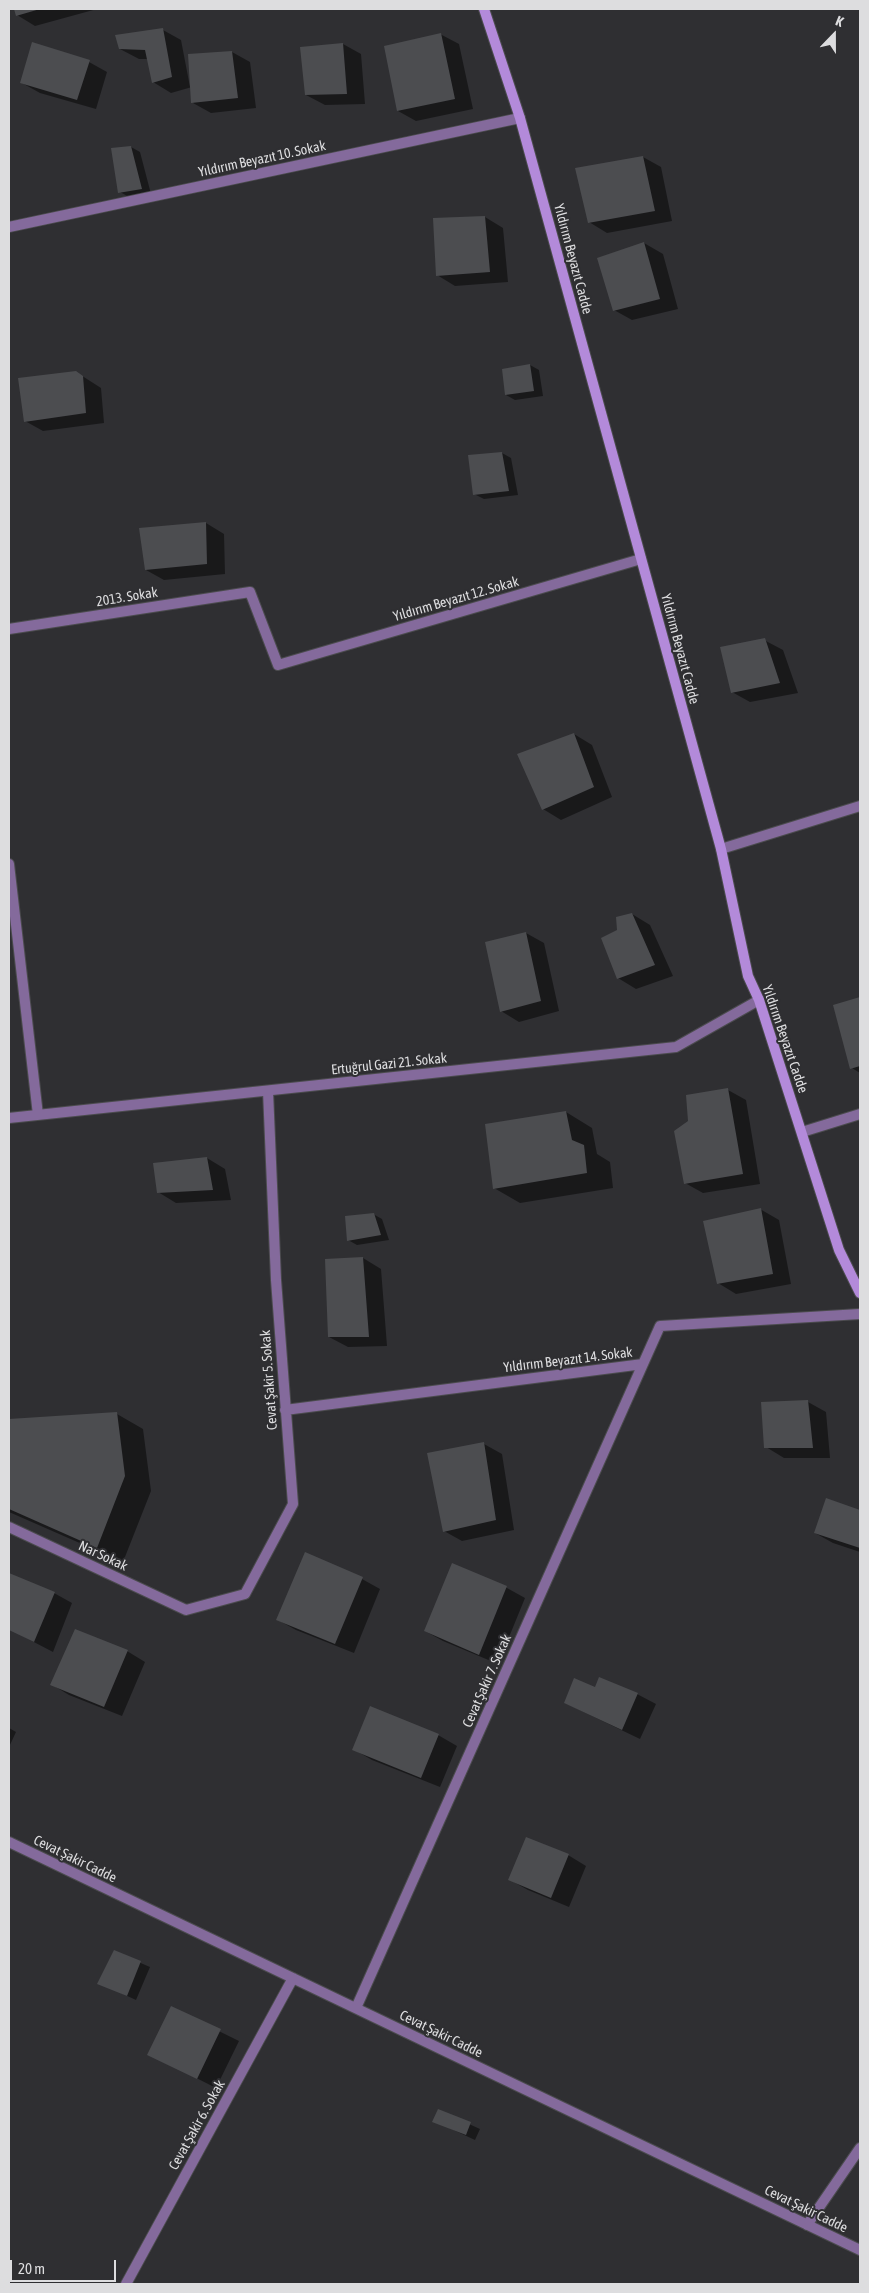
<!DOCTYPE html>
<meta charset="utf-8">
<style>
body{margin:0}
#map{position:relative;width:869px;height:2293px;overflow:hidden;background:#2f2f32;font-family:"Asap Condensed",sans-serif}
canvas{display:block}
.frame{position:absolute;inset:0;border:10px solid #dddddf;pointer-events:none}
.north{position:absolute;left:809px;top:10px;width:50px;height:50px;-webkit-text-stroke:4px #2f2f32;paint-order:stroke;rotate:22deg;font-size:14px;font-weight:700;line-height:20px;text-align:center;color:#dddddf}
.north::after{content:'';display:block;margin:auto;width:18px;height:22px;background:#dddddf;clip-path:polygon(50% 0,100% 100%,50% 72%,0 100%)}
.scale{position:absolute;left:10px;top:2260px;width:106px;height:22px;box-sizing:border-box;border:2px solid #dddddf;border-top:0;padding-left:6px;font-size:15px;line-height:18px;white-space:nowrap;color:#dddddf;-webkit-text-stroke:4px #2f2f32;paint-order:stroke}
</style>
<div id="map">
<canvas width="869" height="2293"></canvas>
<div class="frame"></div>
<div class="north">K</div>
<div class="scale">20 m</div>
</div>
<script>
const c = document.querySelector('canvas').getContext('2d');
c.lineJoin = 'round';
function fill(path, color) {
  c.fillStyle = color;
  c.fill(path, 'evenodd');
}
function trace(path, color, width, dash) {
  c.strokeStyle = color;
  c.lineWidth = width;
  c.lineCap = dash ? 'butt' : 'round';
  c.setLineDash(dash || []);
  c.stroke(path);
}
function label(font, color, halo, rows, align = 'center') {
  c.font = font + ' "Asap Condensed",sans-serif';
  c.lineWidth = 4;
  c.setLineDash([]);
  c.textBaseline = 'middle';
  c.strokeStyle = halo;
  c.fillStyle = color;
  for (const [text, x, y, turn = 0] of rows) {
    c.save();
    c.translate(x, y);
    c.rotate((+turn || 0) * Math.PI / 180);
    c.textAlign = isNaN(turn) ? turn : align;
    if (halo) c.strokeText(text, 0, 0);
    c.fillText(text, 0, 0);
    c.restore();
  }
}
fill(new Path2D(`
 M15,9H97L35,26L17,15Z
 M163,30L181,40L190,87H192L171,93L153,82L149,59H139L120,49Z
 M440,34L459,44L473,109L416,121L398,111Z
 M343,44L361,54L365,104L325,105L306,95Z
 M232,52L250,62L256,108L211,113L193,103Z
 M89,62L107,72L96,109L40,93L22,83Z
 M131,147L140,152L151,194L129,197L120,192Z
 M643,157L661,167L672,221L607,233L589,222Z
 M485,217L503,228L508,282L455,286L437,275Z
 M644,243L663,254L678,309L632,320L614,310Z
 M530,365L539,370L543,396L515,400L506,395Z
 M76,372L101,388L104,423L43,431L25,421Z
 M502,453L511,458L518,495L484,499L474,494Z
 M206,523L224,534L225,574L164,580L146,570Z
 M764,640L783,650L798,693L750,702L732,692Z
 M574,734L592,745L612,797L561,820L543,809Z
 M632,914L650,925L673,976L636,989L618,978Z
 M526,933L544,943L559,1011L519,1022L501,1011Z
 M860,998V1073L852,1068L834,1006Z
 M728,1090L746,1100L760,1184L703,1193L685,1183Z
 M566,1112L592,1128L597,1154L610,1162L613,1188L520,1203L494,1188Z
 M207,1158L225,1169L231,1200L176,1203L158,1192Z
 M760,1209L779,1220L791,1284L736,1294L718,1283Z
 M373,1214L382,1219L389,1240L357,1245L348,1240Z
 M363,1258L381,1269L387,1346L348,1347L329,1337Z
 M808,1402L826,1412L830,1458H784L766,1447Z
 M117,1414L143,1429L151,1491L123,1562L9,1512V1420Z
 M484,1444L502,1454L514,1530L462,1541L444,1531Z
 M827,1499L860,1511V1552L833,1543L815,1533Z
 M453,1565L507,1588L525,1598L498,1664L443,1641L425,1631Z
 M9,1574L54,1593L72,1603L53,1652L9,1629Z
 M362,1579L380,1589L354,1653L296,1630L278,1620Z
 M127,1651L145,1662L122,1716L69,1695L51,1684Z
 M596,1688L637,1694L656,1704L640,1739L565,1703Z
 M9,1728L16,1732L9,1747Z
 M438,1735L457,1746L440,1787L372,1760L353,1749Z
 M568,1855L586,1866L569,1907L528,1890L510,1880Z
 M115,1952L150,1967L136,2000L99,1983Z
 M172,2008L239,2041L216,2088L149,2054Z
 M438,2110L480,2129L475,2140L434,2121Z`), '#0007');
fill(new Path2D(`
 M14,9H40L16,16Z
 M163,28L172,77L152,83L145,50L119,49L115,35Z
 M441,33L455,99L397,111L384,46Z
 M32,42L90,60L77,100L20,83Z
 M343,43L347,94L305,95L300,47Z
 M232,51L238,98L191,103L188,54Z
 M131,146L142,189L118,193L111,148Z
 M643,156L655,211L588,223L575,168Z
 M485,216L490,272L436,276L433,218Z
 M644,242L660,299L613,311L597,258Z
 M530,364L534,391L505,395L502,369Z
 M76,371L83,376L86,413L24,422L18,378Z
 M502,452L509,491L473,495L468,455Z
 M206,522L207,564L145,570L139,528Z
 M765,638L780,683L731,693L720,647Z
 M574,733L594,787L542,810L517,754Z
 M632,913L655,965L617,979L601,938L617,930L616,917Z
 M526,932L541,1001L500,1012L485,942Z
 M860,997V1066L850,1069L833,1005Z
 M728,1088L743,1174L684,1184L674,1131L688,1121L686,1095Z
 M566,1111L572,1140L584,1145L587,1173L493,1189L485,1124Z
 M207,1157L213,1190L157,1193L153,1163Z
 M761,1208L773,1274L717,1284L703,1221Z
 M374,1213L381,1235L347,1241L345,1216Z
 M363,1257L369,1337H328L325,1259Z
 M808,1400L813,1448H764L761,1402Z
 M117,1412L125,1476L97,1548L9,1509V1419Z
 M484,1442L496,1520L443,1532L427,1453Z
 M826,1498L860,1510V1548L814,1533Z
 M305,1552L363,1577L335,1644L276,1620Z
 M452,1563L507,1586L479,1655L424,1631Z
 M9,1573L55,1592L34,1642L9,1630Z
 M75,1629L128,1650L104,1707L50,1685Z
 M599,1677L638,1693L622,1730L564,1703L574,1678L595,1687Z
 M370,1706L439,1734L421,1778L352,1750Z
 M526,1837L569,1854L551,1898L508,1880Z
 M114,1950L141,1961L127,1996L97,1984Z
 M171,2006L221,2029L197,2079L147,2055Z
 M438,2109L471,2122L466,2135L432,2122Z`), '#4c4d50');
const street = new Path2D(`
 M9,227L520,118
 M9,629L250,592L278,665L641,559
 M721,849L860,806
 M9,864L38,1115
 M9,1118L676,1047L759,1000
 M802,1132L860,1114
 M285,1410L643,1364L660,1326L860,1314
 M9,1527L186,1610L245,1594L293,1504L276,1280L268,1091
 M9,1842L860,2250
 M356,2008L643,1364
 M807,2225L860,2148
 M126,2284L293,1978`);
const secondary = new Path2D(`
 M484,9L520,118L721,849L748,976L759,1000L839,1250L860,1293`);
trace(street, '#4b4b4e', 12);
trace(secondary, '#4b4b4e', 12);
trace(street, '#846a9c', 10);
trace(secondary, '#b38ada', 10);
label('14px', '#dddddf', '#2f2f32', [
 ["Yıldırım Beyazıt 10. Sokak",262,159,-12],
 ["Yıldırım Beyazıt Cadde",573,259,75],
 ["2013. Sokak",127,597,-9],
 ["Yıldırım Beyazıt 12. Sokak",456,599,-16],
 ["Yıldırım Beyazıt Cadde",680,649,75],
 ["Yıldırım Beyazıt Cadde",785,1039,71],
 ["Ertuğrul Gazi 21. Sokak",389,1064,-6],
 ["Yıldırım Beyazıt 14. Sokak",568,1360,-7],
 ["Cevat Şakir 5. Sokak",269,1380,-94],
 ["Nar Sokak",103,1556,25],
 ["Cevat Şakir 7. Sokak",487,1681,-66],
 ["Cevat Şakir Cadde",75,1859,26],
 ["Cevat Şakir Cadde",441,2034,26],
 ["Cevat Şakir 6. Sokak",197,2125,-61],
 ["Cevat Şakir Cadde",806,2209,26]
]);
</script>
